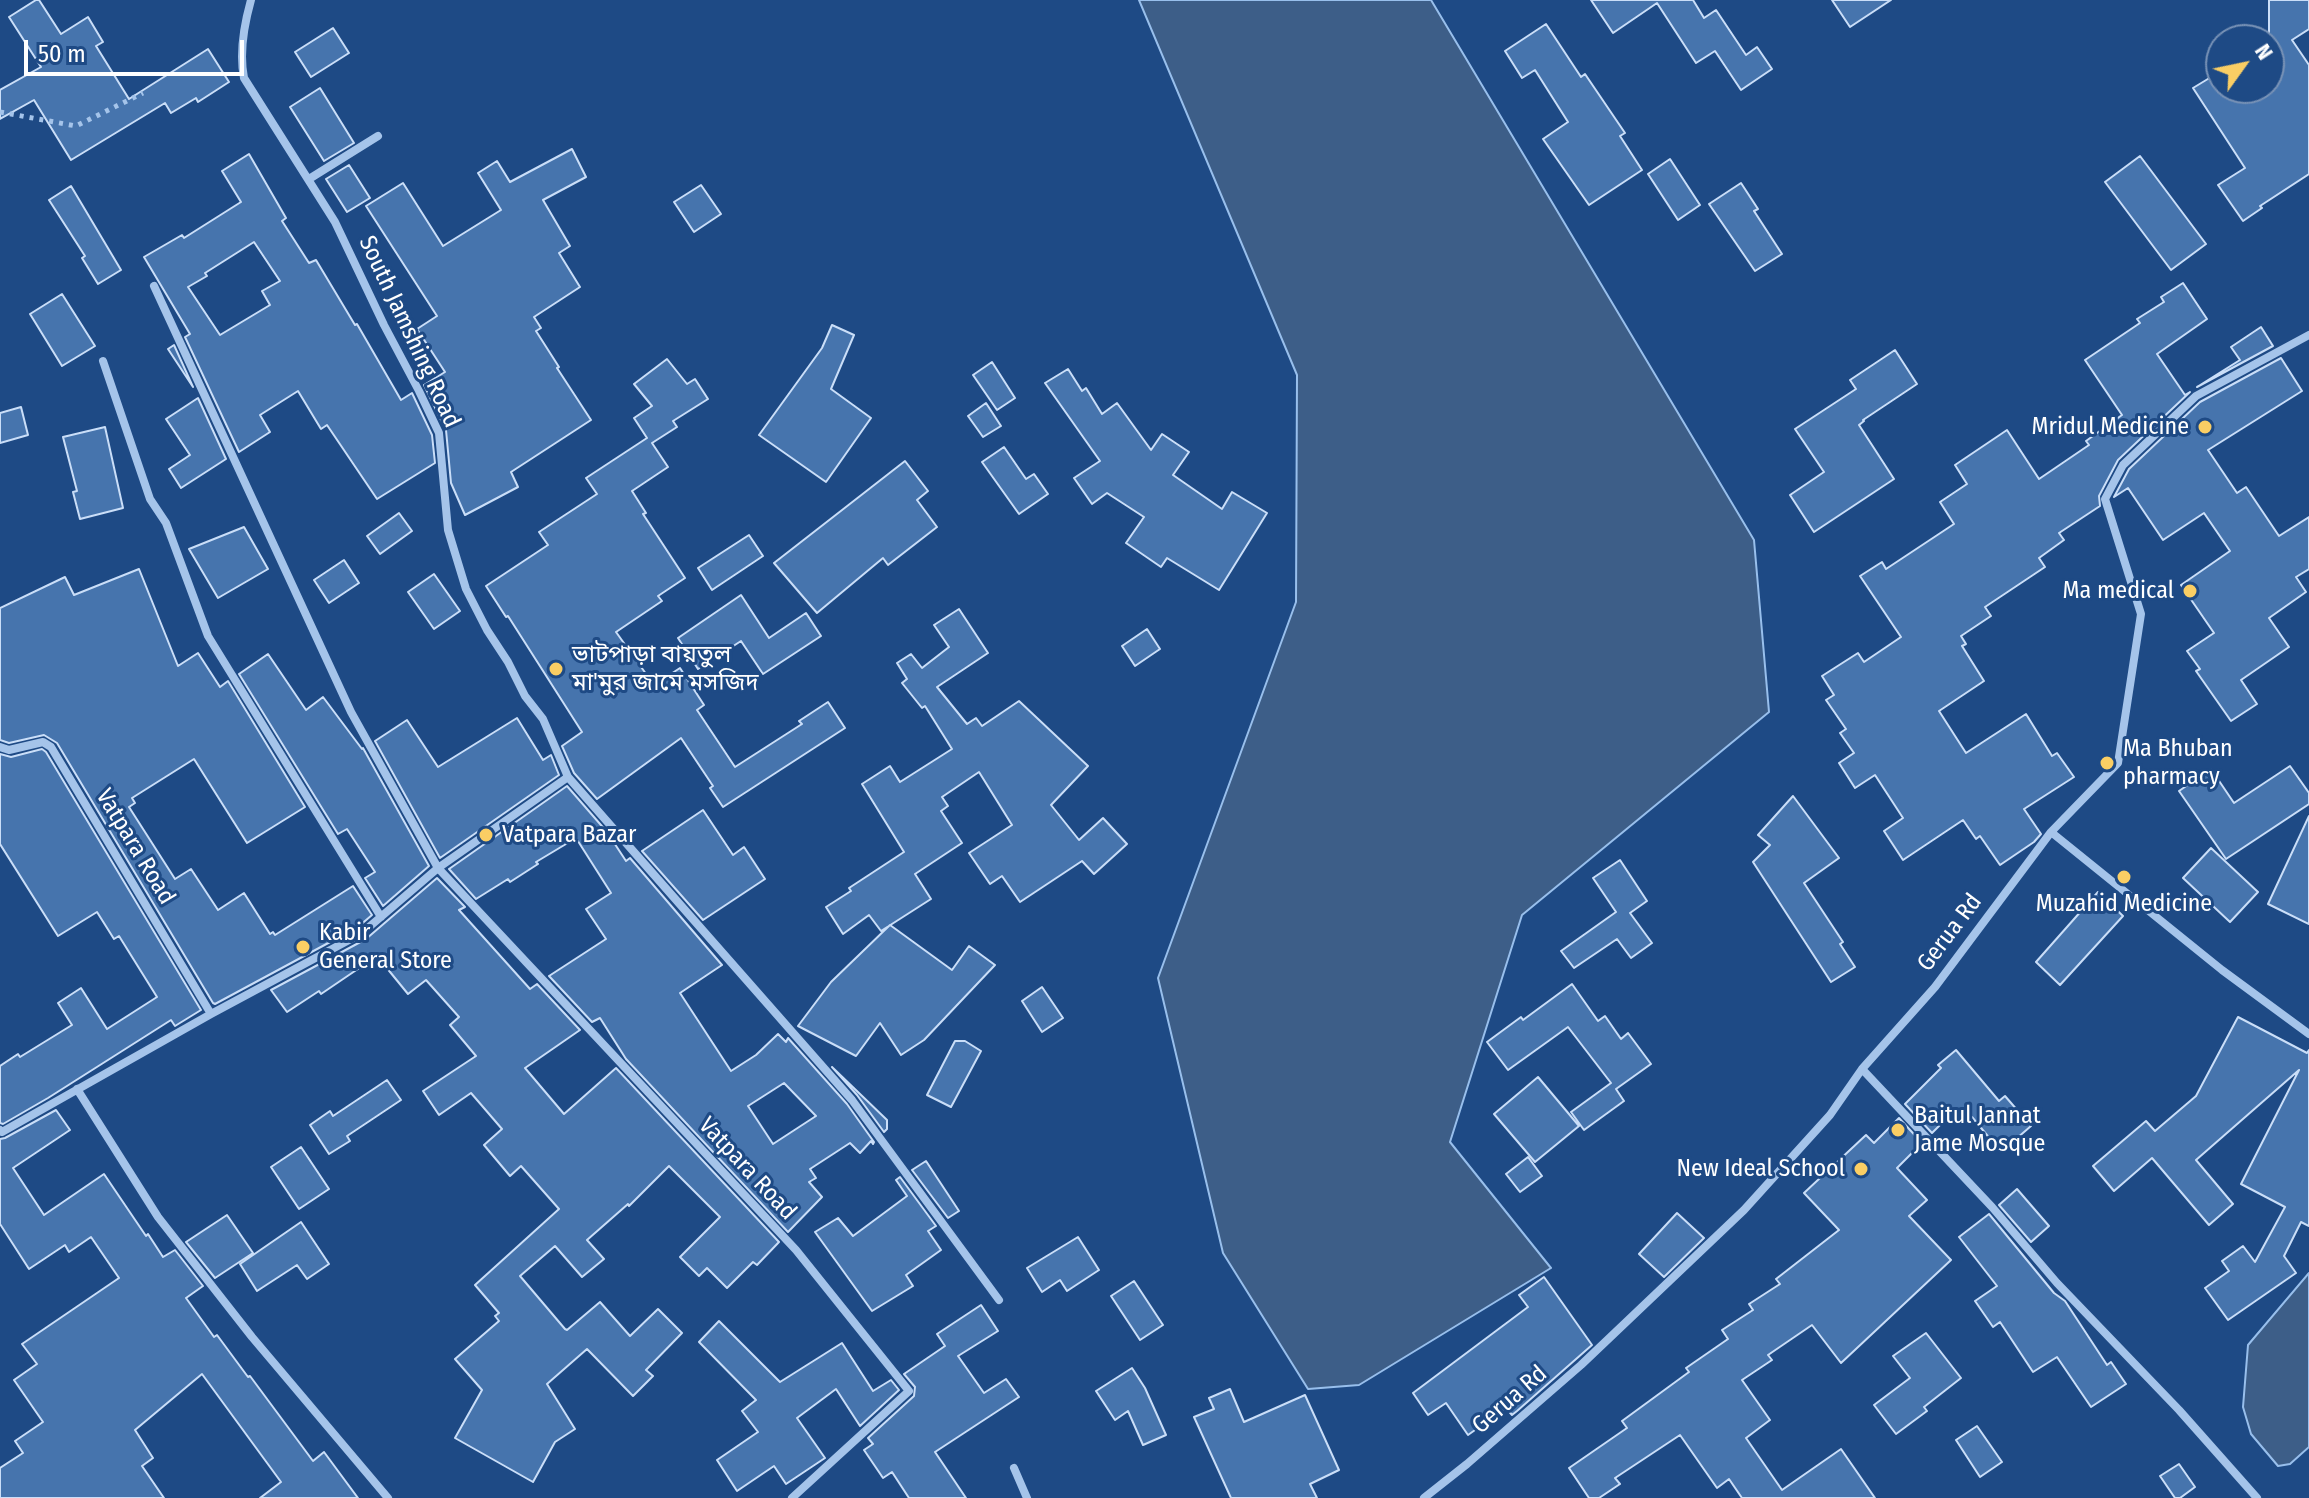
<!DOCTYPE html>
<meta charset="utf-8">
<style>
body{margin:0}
#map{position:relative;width:2309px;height:1498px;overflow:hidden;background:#1e4a85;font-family:"Fira Sans Condensed",sans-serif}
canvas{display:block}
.north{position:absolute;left:2205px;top:24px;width:80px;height:80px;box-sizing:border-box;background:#1e4a85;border:2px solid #7892b6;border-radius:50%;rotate:57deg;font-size:22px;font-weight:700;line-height:32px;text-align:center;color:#fff}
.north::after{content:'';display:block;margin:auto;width:28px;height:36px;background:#face64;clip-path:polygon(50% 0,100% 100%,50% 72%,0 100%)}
.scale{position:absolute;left:24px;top:40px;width:220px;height:36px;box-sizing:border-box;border:4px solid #fff;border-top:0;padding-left:10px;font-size:24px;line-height:28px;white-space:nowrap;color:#fff;-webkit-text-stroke:6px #1e4a85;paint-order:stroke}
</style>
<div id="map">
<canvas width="2309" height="1498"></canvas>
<div class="north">N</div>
<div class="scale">50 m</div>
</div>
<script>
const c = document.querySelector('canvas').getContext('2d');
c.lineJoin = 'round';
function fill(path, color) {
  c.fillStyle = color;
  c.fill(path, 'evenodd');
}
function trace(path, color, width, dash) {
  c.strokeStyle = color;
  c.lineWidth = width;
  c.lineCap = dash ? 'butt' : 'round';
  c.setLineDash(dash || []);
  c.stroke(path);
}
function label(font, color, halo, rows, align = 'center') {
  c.font = font + ' "Fira Sans Condensed","Noto Sans Bengali",sans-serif';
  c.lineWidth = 6;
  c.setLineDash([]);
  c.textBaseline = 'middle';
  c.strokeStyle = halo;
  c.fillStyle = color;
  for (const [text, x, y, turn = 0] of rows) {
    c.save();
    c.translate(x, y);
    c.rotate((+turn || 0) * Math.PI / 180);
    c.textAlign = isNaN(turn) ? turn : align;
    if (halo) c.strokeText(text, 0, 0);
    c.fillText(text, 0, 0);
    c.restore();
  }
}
const water = new Path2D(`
 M1139,0H1431L1754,540L1769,712L1522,915L1450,1142L1551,1268L1359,1385L1308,1389L1223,1253L1158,978L1296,602L1297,375Z
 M2309,1273V1447L2290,1464L2278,1466L2251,1434L2243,1407L2248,1345Z`);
fill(water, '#3d5e88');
trace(water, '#98bfec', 2);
const building = new Path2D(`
 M36,0H39L61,34L88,17L103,42L96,46L129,99L208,49L229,82L198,102L196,98L171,113L165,103L71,160L34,100L0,119V90L41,67L9,17Z
 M1591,0H1693L1704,18L1716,10L1746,55L1757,47L1772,69L1741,90L1715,51L1696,63L1657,3L1613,33Z
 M1832,0H1891L1850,27Z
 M2269,0H2309V29L2292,40L2309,65V174L2260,206L2262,208L2243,221L2218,185L2245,168L2193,88L2221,71V88H2269Z
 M1546,24L1581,77L1585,74L1625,133L1620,136L1642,170L1589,205L1543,139L1568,122L1535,70L1522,78L1505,51Z
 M333,28L349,53L311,77L295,52Z
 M320,88L354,143L324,161L290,107Z
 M572,149L586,177L543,200L570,246L559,253L580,287L534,317L541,328L536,331L559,367L557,368L591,420L511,472L518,487L465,515L451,483L446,430L424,385L445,372L417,329L437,316L366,206L403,183L443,246L501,210L478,173L497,161L510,182Z
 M249,154L286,218L282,221L309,263L316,260L355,325L357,324L401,400L412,393L432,435L435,463L377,499L327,425L321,429L298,391L260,415L270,432L239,452L185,337L190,334L144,257L182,235L184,238L241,202L222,171ZM254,242L280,281L262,291L270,305L220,335L188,287L207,276L205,273Z
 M2140,156L2206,244L2171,270L2105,182Z
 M1670,159L1700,205L1678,220L1648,174Z
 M349,165L370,198L347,212L326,179Z
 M1741,183L1758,209L1754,211L1782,254L1755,271L1709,204Z
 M701,185L721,214L694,232L674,202Z
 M71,186L121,270L98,284L82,258L85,256L49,200Z
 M2183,283L2207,319L2157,354L2185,395L2190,392L2118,460L2099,496L2100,506L2059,533L2064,540L2039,558L2045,567L1985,607L1991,616L1961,636L1966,644L1962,646L1984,681L1939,711L1966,753L2026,714L2052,756L2057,753L2074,777L2024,809L2041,834L2034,842L2000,865L1980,836L1976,839L1963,820L1903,860L1884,831L1903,818L1875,775L1855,788L1839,763L1854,753L1840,733L1846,729L1826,700L1834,695L1822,676L1858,653L1864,662L1901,637L1860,576L1882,562L1886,569L1954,524L1940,502L1967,484L1955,465L2007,430L2039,479L2089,445L2086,441L2122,415L2085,360L2140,323L2137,319L2164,302L2161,297Z
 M62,294L95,346L62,366L30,314Z
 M832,325L854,335L831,389L871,418L826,482L759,435L822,348Z
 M2261,327L2273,346L2197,387L2240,360L2231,347Z
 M174,345L193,387L168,349Z
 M1895,350L1917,384L1863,420L1864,421L1859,425L1894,479L1814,532L1790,495L1824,472L1795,429L1856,389L1850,380Z
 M2281,358L2302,391L2208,450L2237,493L2246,487L2279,536L2309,517V569L2296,577L2306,592L2269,618L2289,647L2241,680L2257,704L2231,721L2196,671L2200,669L2187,651L2214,633L2181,585L2230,551L2204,513L2163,540L2128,488L2114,497L2129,469L2200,402Z
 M667,359L687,384L695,379L708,399L673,421L677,427L652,443L668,467L632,491L646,513L643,514L685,578L658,596L662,601L616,632L654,685L680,668L704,705L697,710L735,767L802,724L799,721L828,702L845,728L723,807L710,788L713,786L681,738L597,799L574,773L562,746L582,732L508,616L506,617L486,586L548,545L539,532L597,494L586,478L647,438L634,418L652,406L634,384Z
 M992,362L1015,398L997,410L973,375Z
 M1068,369L1082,391L1086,388L1102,414L1117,403L1151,450L1162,434L1189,452L1173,475L1222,509L1232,492L1267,513L1219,590L1167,558L1161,567L1126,543L1144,517L1107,493L1092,504L1074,478L1100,461L1045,383Z
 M198,398L226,459L181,488L169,469L190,455L166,419Z
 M986,403L1001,426L983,437L968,416Z
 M21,407L28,435L0,443V413Z
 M105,427L123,508L80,519L73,492L77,491L63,437Z
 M1004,447L1026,479L1034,474L1048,494L1019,514L982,462Z
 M905,461L928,491L917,500L937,527L888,565L883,558L817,613L774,563Z
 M399,513L412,531L380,554L367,536Z
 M244,527L268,569L218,598L189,549Z
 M749,535L763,556L712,590L698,568Z
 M344,560L359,583L329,603L314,580Z
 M139,569L178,666L198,653L220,687L228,681L305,807L247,843L194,759L132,798L135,803L129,807L175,879L191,869L218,910L244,893L270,934L273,932L275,935L353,886L372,915L358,927L215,1004L213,1003L57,743L44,735L9,743L0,740V608L65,577L74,595Z
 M434,574L460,611L434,629L408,592Z
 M741,595L769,638L806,613L821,636L763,674L741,641L698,669L678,638Z
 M959,609L988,653L937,687L967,724L976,718L982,726L1019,701L1088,766L1051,805L1079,840L1103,818L1127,844L1094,874L1082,861L1020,902L1002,876L990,884L969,853L1012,825L979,772L942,797L948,806L941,811L962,843L915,874L931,899L881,931L869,915L843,934L826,907L851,891L849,888L904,852L862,784L890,766L900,782L952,749L925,706L922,708L902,683L907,679L897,663L911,654L922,668L949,647L934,625Z
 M1147,629L1160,649L1135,666L1122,646Z
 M268,654L306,710L323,697L362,749L363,748L429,866L383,906L365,878L375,872L347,829L338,834L239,674Z
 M517,718L543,760L551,755L559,775L440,858L375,741L407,720L438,767Z
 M42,749L46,752L201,1010L175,1026L171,1020L48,1098L3,1124L0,1123V1066L18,1054L20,1057L72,1025L58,1003L81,988L107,1029L157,997L119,936L114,939L97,912L58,936L0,844V754L11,757Z
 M2290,766L2309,793V804L2226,859L2179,791L2211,769L2234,803Z
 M567,786L607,832L626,861L630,858L722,965L680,993L731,1071L756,1055L778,1034L786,1042L788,1038L847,1104L874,1142L873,1144L871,1141L860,1153L850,1143L810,1169L816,1178L809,1182L822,1197L788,1232L626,1059L600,1018L592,1022L549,976L606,939L586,909L611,893L576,838L536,862L538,864L510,882L508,879L476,899L449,869ZM784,1083L816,1116L773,1144L748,1106Z
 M1793,796L1839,858L1804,883L1843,942L1840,944L1855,967L1831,982L1753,862L1770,845L1758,835Z
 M703,810L733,855L744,847L765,879L703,920L642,851Z
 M2309,816V924L2268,904Z
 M2211,848L2258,892L2230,922L2183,878Z
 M1620,860L1647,901L1630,913L1652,943L1631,958L1617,939L1574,968L1561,951L1616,912L1593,878Z
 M437,878L465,907L459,910L530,989L537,984L580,1030L525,1068L564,1114L616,1068L779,1242L757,1265L753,1262L727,1288L707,1268L699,1276L680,1257L720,1217L669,1166L629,1206L628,1204L587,1240L604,1259L582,1277L555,1246L520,1276L565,1329L567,1330L600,1302L630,1336L658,1309L682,1333L646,1370L653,1376L633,1396L587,1349L547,1384L575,1429L555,1442L533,1482L455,1438L482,1390L455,1359L499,1321L495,1316L499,1313L475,1285L559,1209L521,1166L510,1176L484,1145L502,1129L471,1093L439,1115L423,1091L476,1056L450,1025L459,1017L426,980L408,994L377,956L321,994L319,991L287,1012L271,990L366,939Z
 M2098,892L2123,916L2060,985L2036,962Z
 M890,925L952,970L969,946L995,965L924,1040L901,1055L880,1023L856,1056L798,1026L831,982Z
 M1572,984L1598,1021L1605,1016L1621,1039L1628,1033L1651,1064L1616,1089L1624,1101L1584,1130L1571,1112L1611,1083L1568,1027L1508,1070L1487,1042L1521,1017L1523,1020Z
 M1042,987L1063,1018L1042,1032L1022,1001Z
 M2238,1017L2307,1053L2309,1050V1226L2301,1222L2284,1256L2296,1273L2228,1320L2205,1288L2229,1271L2222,1261L2243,1246L2255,1262L2285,1207L2241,1184L2299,1070L2196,1160L2233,1204L2209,1225L2152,1158L2114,1191L2093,1166L2146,1121L2155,1131L2196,1096Z
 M955,1041H965L981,1051L951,1107L927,1095Z
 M1956,1050L1999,1101L2005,1096L2031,1126L2001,1152L1972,1117L1961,1125L1951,1114L1932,1133L1905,1104L1941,1068L1938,1065Z
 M832,1067L887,1120V1129L884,1132L857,1095Z
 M1538,1077L1579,1126L1535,1162L1494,1114Z
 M387,1080L401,1100L347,1136L350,1141L329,1154L310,1125L330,1111L333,1116Z
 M56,1110L70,1130L13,1168L44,1215L104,1174L146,1236L148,1234L163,1257L175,1250L203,1286L186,1298L214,1337L217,1335L248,1377L250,1376L313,1461L324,1452L358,1498H260L281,1482L202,1374L135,1430L153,1458L142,1466L164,1498H0V1468L23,1453L15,1441L43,1422L14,1380L37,1364L22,1344L119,1278L91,1237L69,1252L65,1245L29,1269L0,1224V1139L5,1138Z
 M1899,1118L1922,1143L1897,1168L1927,1200L1909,1216L1951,1260L1841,1363L1812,1325L1768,1355L1772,1360L1742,1380L1770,1420L1746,1438L1782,1490L1841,1449L1875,1498H1742L1729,1479L1717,1488L1680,1435L1615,1478L1620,1484L1599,1498H1589L1569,1468L1627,1428L1622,1421L1689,1372L1686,1368L1728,1339L1722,1330L1753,1310L1749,1304L1780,1284L1776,1279L1839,1230L1804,1193L1866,1135L1874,1143Z
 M301,1147L329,1189L299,1209L271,1167Z
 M1528,1157L1542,1176L1520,1192L1506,1174Z
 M926,1161L959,1211L948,1218L912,1170Z
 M900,1177L936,1226L928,1231L941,1250L906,1275L913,1286L872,1311L815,1232L838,1218L853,1236L907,1196L896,1180Z
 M2017,1189L2049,1226L2031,1242L1999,1205Z
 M1677,1213L1704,1238L1664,1277L1639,1254Z
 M1989,1214L2054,1293L2065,1301L2107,1365L2111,1362L2126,1384L2091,1407L2057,1357L2033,1372L2000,1322L1993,1327L1975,1301L1997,1286L1959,1237Z
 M227,1215L253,1253L215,1278L186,1242Z
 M301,1222L329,1264L307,1279L297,1265L257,1291L240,1264Z
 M1078,1237L1099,1270L1067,1291L1060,1280L1042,1292L1027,1268Z
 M1544,1277L1592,1345L1517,1411L1512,1415L1506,1408L1468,1435L1446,1403L1428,1415L1413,1393L1528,1307L1519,1295Z
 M1134,1281L1163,1325L1140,1340L1111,1296Z
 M981,1305L998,1331L958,1356L984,1393L1006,1379L1019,1397L935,1452L966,1498H909L892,1472L883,1478L864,1450L873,1444L868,1438L914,1396L915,1387L904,1374L945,1346L937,1334Z
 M719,1321L780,1382L842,1343L873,1391L891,1380L899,1390L860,1426L836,1389L797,1418L825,1458L786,1484L774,1466L737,1491L717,1460L758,1432L742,1411L756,1400L699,1342Z
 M1926,1333L1961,1378L1924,1407L1927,1411L1896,1434L1874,1405L1910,1378L1893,1356Z
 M1132,1368L1145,1388L1166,1435L1143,1445L1128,1411L1115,1420L1096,1391Z
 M1230,1389L1244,1422L1305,1395L1339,1470L1310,1484L1317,1498H1231L1194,1417L1214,1409L1209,1398Z
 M1977,1426L2002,1462L1980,1477L1956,1440Z
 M2179,1464L2195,1487L2180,1498H2175L2160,1476Z`);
fill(building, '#4674ad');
trace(building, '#cadef8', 2);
trace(new Path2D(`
 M0,112L76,126L143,93`), '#a5c4ea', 5, [4, 6]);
trace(new Path2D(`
 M251,0C244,25 239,53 244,78L335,222L384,325L419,391L439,433L448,530L466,589L487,630L508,662L525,696L543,719L568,777L852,1100L999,1300
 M309,179L378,136
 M154,286L351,712L438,868L796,1250L909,1391L792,1498
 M103,361L150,499L166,523L208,636L381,917
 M0,747L9,750L43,742L51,747L211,1014
 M2051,832L2222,970L2309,1034
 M1862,1069L1992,1207L2057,1283L2179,1410L2257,1498
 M77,1089L158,1217L252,1337L388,1498
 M0,1130L2,1132L211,1014L362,933L438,868L568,777
 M1014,1468L1027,1498
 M1424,1498L1467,1464L1581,1365L1744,1210L1830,1115L1862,1069L1935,987L2051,832L2118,763L2141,614L2105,499L2123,465L2196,396L2309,335`), '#a5c4ea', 8);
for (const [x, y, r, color] of [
 [2205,427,8,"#face64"],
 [2190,591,8,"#face64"],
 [556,669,8,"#face64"],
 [2107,763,8,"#face64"],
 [486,835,8,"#face64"],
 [2124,877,8,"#face64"],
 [303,947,8,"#face64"],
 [1898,1130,8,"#face64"],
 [1861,1169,8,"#face64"]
]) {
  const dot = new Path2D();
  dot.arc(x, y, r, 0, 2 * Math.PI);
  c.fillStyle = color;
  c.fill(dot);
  trace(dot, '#1e4a85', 3);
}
label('24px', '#fff', '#1e4a85', [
 ["South Jamshing Road",409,332,65],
 ["Vatpara Road",135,847,59],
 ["Gerua Rd",1950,933,-53],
 ["Vatpara Road",747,1169,47],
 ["Gerua Rd",1510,1400,-41]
]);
label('24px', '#fff', '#1e4a85', [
 ["Mridul Medicine",2189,427,"right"],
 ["Ma medical",2174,591,"right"],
 ["ভাটপাড়া বায়তুল",572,655],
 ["মা'মুর জামে মসজিদ",572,683],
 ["Ma Bhuban",2123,749],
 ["pharmacy",2123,777],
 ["Vatpara Bazar",502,835],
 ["Muzahid Medicine",2124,904,"center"],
 ["Kabir",319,933],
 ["General Store",319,961],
 ["Baitul Jannat",1914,1116],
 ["Jame Mosque",1914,1144],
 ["New Ideal School",1845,1169,"right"]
], 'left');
</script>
